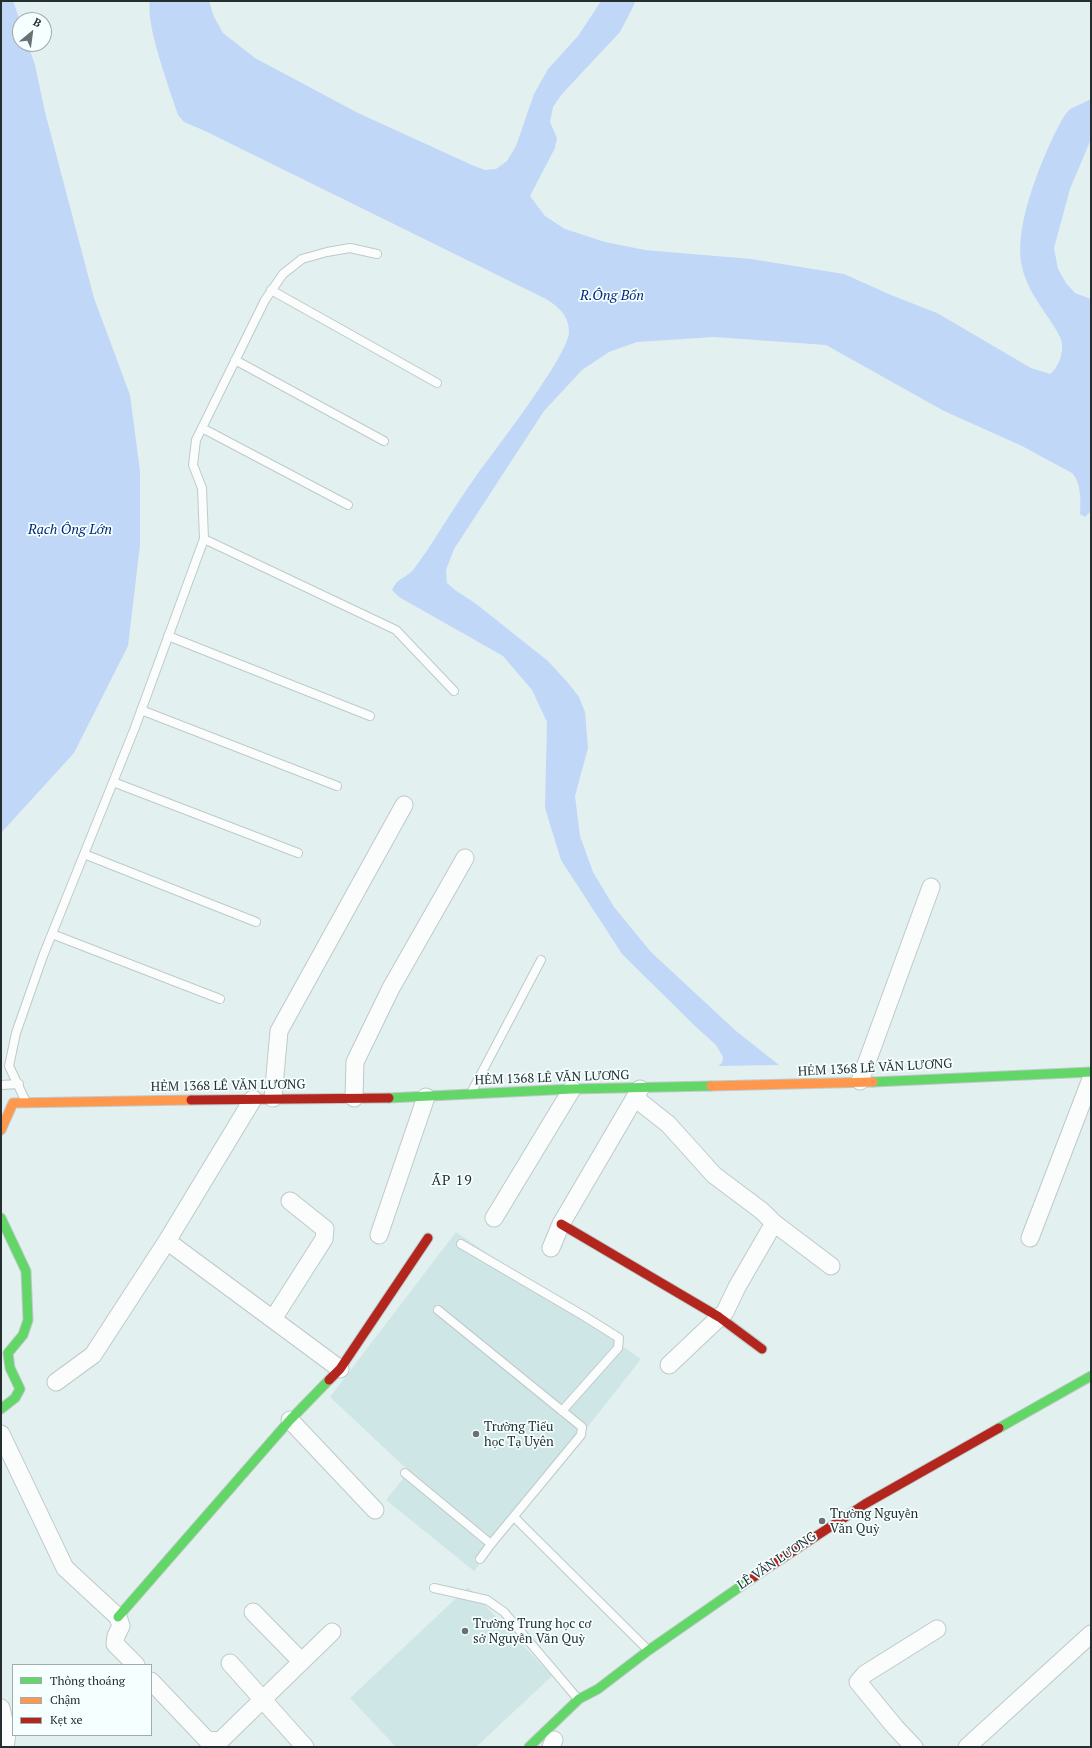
<!DOCTYPE html>
<meta charset="utf-8">
<style>
body{margin:0}
#map{position:relative;width:1092px;height:1748px;overflow:hidden;background:#e3f0f0;font-family:"PT Serif",serif}
canvas{display:block}
.frame{position:absolute;inset:0;border:2px solid #252e2e;pointer-events:none}
.legend{position:absolute;left:12px;top:1664px;width:140px;height:72px;box-sizing:border-box;background:#f6ffff;border:1px solid #a2abab;margin:0;padding:5px 7px;list-style:none;font-size:12px;color:#252e2e}
.legend li{display:flex;align-items:center;gap:8px;height:20px}
.legend b{width:20px;border:1px solid #a2abab}
.north{position:absolute;left:12px;top:12px;width:40px;height:40px;box-sizing:border-box;background:#f6ffff;border:1px solid #a2abab;border-radius:50%;rotate:29deg;font-size:11px;font-weight:700;line-height:16px;text-align:center;color:#252e2e}
.north::after{content:'';display:block;margin:auto;width:14px;height:18px;background:#687272;clip-path:polygon(50% 0,100% 100%,50% 72%,0 100%)}
</style>
<div id="map">
<canvas width="1092" height="1748"></canvas>
<div class="frame"></div>
<ul class="legend">
<li><b style="height:5px;background:#63d668"></b>Thông thoáng</li>
<li><b style="height:5px;background:#ff974d"></b>Chậm</li>
<li><b style="height:5px;background:#b3261e"></b>Kẹt xe</li>
</ul>
<div class="north">B</div>
</div>
<script>
const c = document.querySelector('canvas').getContext('2d');
c.lineJoin = 'round';
function fill(path, color) {
  c.fillStyle = color;
  c.fill(path, 'evenodd');
}
function trace(path, color, width, dash) {
  c.strokeStyle = color;
  c.lineWidth = width;
  c.lineCap = dash ? 'butt' : 'round';
  c.setLineDash(dash || []);
  c.stroke(path);
}
function label(font, color, halo, rows, align = 'center') {
  c.font = font + ' "PT Serif",serif';
  c.lineWidth = 3.5;
  c.setLineDash([]);
  c.textBaseline = 'middle';
  c.strokeStyle = halo;
  c.fillStyle = color;
  for (const [text, x, y, turn = 0] of rows) {
    c.save();
    c.translate(x, y);
    c.rotate((+turn || 0) * Math.PI / 180);
    c.textAlign = isNaN(turn) ? turn : align;
    if (halo) c.strokeText(text, 0, 0);
    c.fillText(text, 0, 0);
    c.restore();
  }
}
fill(new Path2D(`
 M456,1232L641,1359L474,1571L386,1500L409,1471L330,1397Z
 M468,1587L552,1676L476,1747H396L350,1698Z`), '#cfe6e6');
fill(new Path2D(`
 M1,1H13L20,21V44H28L35,65L45,112L94,298L130,395L140,471V545L128,646L74,753L1,833Z
 M150,1H209L214,17L223,33L255,58L358,113L472,165L485,170L496,169L507,161L516,146L534,94L548,69L578,36L601,1H635L634,5L620,32L562,94L553,107L550,122L557,138L555,148L530,196L545,216L565,229L605,242L645,250L751,259L844,274L891,295L937,313L1031,368L1050,374C1058,368 1063,355 1062,344C1061,336 1054,327 1050,320C1039,304 1026,286 1022,267C1013,230 1039,166 1055,133C1059,126 1063,116 1069,110C1075,106 1084,103 1091,99V139L1070,189L1054,248L1058,269L1066,283L1075,293L1091,299V511L1085,517L1080,514C1081,502 1081,482 1072,473L1022,446L944,411L826,345L714,337L637,342L609,352L582,370L544,411L454,549L446,570L447,583L455,590L475,603L548,661L569,684L579,697L585,712L588,748L575,796L580,836L593,872L614,907L651,952L736,1031L779,1065L718,1066L722,1063L723,1057L716,1045L696,1027L622,954L561,860L545,808L547,722L532,690L503,656L399,597L392,590C398,578 402,580 411,572C416,567 420,560 424,555C441,530 456,504 474,479C491,455 569,355 569,332C569,316 559,307 546,299L203,130L184,122L178,115C170,90 145,24 150,1Z`), '#c1d7f7');
const lane = new Path2D(`
 M271,290L437,383
 M235,360L384,441
 M202,428L348,505
 M204,539L396,630L454,691
 M168,636L370,716
 M141,710L337,786
 M113,782L298,853
 M84,854L256,922
 M52,934L220,999
 M1,1085L19,1084
 M472,1091L541,960
 M26,1102L9,1066L16,1033L43,956L134,730L204,539L202,488L193,465L196,440L265,300L283,274L302,259L327,252L350,248L377,254
 M461,1244L584,1316L619,1338L618,1348L562,1411
 M438,1310L582,1427L581,1435L491,1544L480,1559
 M405,1473L491,1544
 M514,1517L648,1650
 M434,1588L487,1600L504,1612L578,1699`);
const street = new Path2D(`
 M860,1081L931,887
 M273,1098L279,1031L404,805
 M354,1098L355,1062L391,988L465,858
 M635,1098L668,1124L714,1175L762,1211L774,1223L831,1266
 M494,1218L572,1089
 M379,1235L426,1097
 M1030,1238L1091,1079
 M167,1241L340,1369
 M551,1248L561,1224L640,1089
 M273,1319L324,1239L325,1229L290,1201
 M669,1365L725,1312L737,1287L774,1223
 M56,1382L93,1355L167,1241L253,1099
 M290,1420L375,1510
 M1,1434L65,1568L118,1617L121,1626L116,1636L115,1644L136,1665
 M253,1612L301,1661
 M230,1663L305,1747
 M151,1681L207,1740L220,1741L332,1632
 M1,1708L7,1734L5,1747
 M551,1747L554,1740
 M914,1747L895,1727L858,1682L865,1674L937,1629
 M967,1747L1091,1634`);
const fast = new Path2D(`
 M873,1082L1091,1072
 M389,1098L572,1089L711,1086
 M1,1218L26,1271L28,1320L23,1335L8,1353L10,1368L20,1389L15,1398L1,1409
 M999,1428L1091,1376
 M118,1617L290,1420L329,1380
 M529,1747L579,1699L598,1689L649,1650L754,1577`);
const slow = new Path2D(`
 M711,1086L873,1082
 M1,1130L13,1103L191,1100`);
const jam = new Path2D(`
 M191,1100L389,1098
 M561,1224L719,1317L762,1349
 M329,1380L340,1369L428,1238
 M754,1577L865,1504L999,1428`);
trace(lane, '#bfc9c9', 10);
trace(street, '#bfc9c9', 19);
trace(fast, '#bfc9c9', 11);
trace(slow, '#bfc9c9', 11);
trace(jam, '#bfc9c9', 11);
trace(lane, '#fbfdfd', 8);
trace(street, '#fbfdfd', 17);
trace(fast, '#63d668', 9);
trace(slow, '#ff974d', 9);
trace(jam, '#b3261e', 9);
for (const [x, y, r, color] of [
 [476,1434,4,"#687272"],
 [822,1521,4,"#687272"],
 [465,1631,4,"#687272"]
]) {
  const dot = new Path2D();
  dot.arc(x, y, r, 0, 2 * Math.PI);
  c.fillStyle = color;
  c.fill(dot);
  trace(dot, '#f6ffff', 1.5);
}
label('13px', '#252e2e', '#f6ffff', [
 ["HẺM 1368 LÊ VĂN LƯƠNG",875,1068,-3],
 ["HẺM 1368 LÊ VĂN LƯƠNG",552,1078,-2],
 ["HẺM 1368 LÊ VĂN LƯƠNG",228,1086,-1],
 ["LÊ VĂN LƯƠNG",777,1561,-34]
]);
label('13px', '#252e2e', '#f6ffff', [
 ["Trường Tiểu",484,1427],
 ["học Tạ Uyên",484,1442],
 ["Trường Nguyễn",830,1514],
 ["Văn Quỳ",830,1529],
 ["Trường Trung học cơ",473,1624],
 ["sở Nguyễn Văn Quỳ",473,1639]
], 'left');
label('italic 14px', '#00287b', '#f6ffff', [
 ["R.Ông Bổn",612,296],
 ["Rạch Ông Lớn",70,530]
]);
c.letterSpacing = '1px';
label('14px', '#252e2e', '#f6ffff', [
 ["ẤP 19",452,1181]
]);
c.letterSpacing = '0px';
</script>
